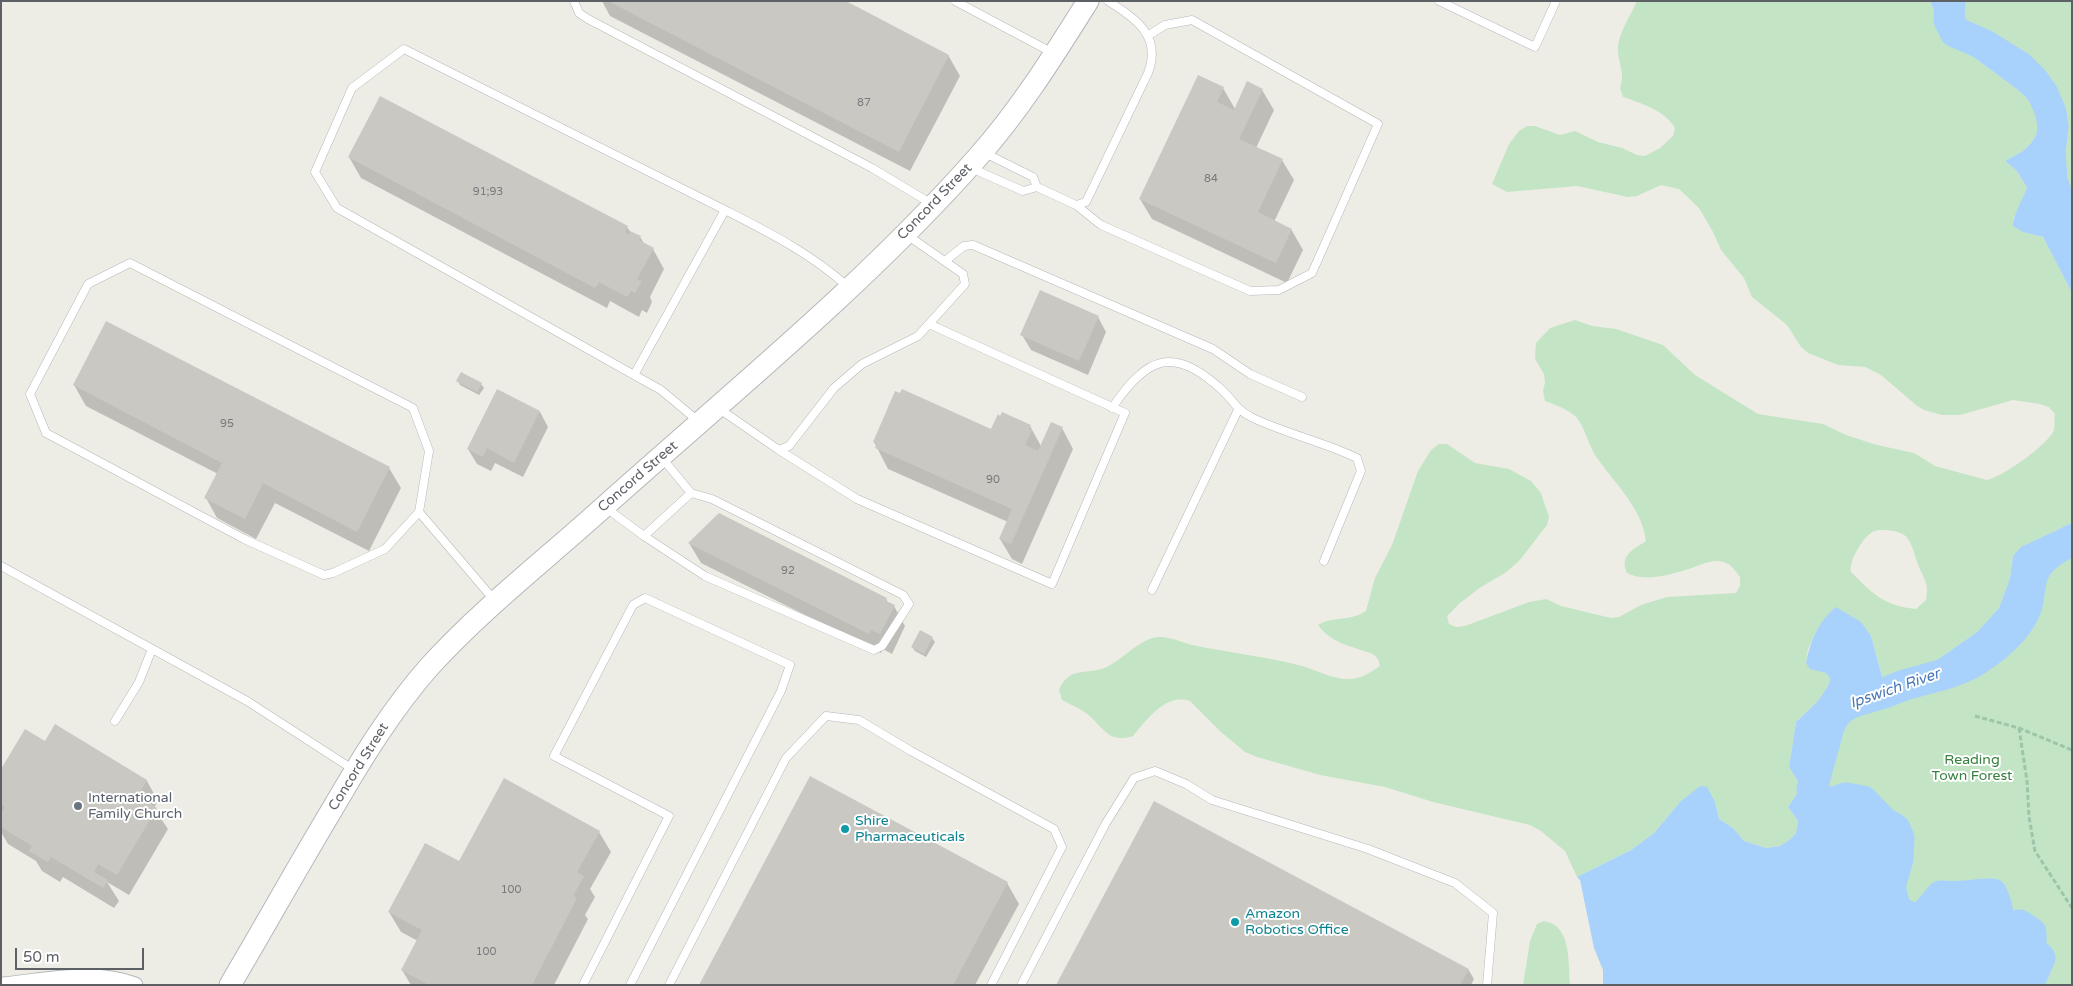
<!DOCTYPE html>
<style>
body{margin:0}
#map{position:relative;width:2073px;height:986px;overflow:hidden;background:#eeede5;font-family:"Varela Round",sans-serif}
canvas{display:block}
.frame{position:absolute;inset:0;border:2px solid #5d6065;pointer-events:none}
.scale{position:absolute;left:15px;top:948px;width:129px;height:22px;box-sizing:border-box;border:2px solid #5d6065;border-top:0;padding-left:6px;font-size:15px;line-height:18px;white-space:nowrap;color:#5d6065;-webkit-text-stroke:4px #fff;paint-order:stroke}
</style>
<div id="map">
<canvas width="2073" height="986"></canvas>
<div class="frame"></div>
<div class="scale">50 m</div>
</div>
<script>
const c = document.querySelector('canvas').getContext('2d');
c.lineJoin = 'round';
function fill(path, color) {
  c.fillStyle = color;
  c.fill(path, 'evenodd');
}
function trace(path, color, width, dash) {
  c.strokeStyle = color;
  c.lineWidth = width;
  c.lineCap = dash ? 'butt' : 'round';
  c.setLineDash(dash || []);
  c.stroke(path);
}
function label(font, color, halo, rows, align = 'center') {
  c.font = font + ' "Varela Round",sans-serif';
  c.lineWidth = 4;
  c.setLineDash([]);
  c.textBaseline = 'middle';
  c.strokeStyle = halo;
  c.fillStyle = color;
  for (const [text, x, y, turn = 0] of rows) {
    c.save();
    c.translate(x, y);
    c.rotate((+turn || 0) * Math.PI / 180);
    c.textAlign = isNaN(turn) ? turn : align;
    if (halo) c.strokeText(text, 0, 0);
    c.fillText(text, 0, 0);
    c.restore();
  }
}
fill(new Path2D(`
 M1637,1H1930L1945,36L2018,90L2030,101L2039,123L2038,132L2031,143L2023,151L2005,161L2017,171L2027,188L2023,200L2013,219L2023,232L2043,237L2072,293V523L2036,540L2013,556L2010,578L1999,608L1977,632L1937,660L1930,667L1914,670L1891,682L1883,680L1871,636L1817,630L1808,649L1806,663L1826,673L1830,679L1828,686L1817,702L1796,722L1789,767L1799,783L1798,792L1788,807L1798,821L1796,833L1789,840L1780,846L1766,848L1744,841L1733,828L1719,819L1715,802H1680L1654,833L1631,850L1577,877L1565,851L1541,831L1530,825L1433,802L1385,787L1320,775L1257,757L1245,752L1221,732L1190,701C1165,693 1147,720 1133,736C1106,745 1102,723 1083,711C1077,707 1069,704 1062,700L1059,690C1069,666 1086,675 1104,668C1121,662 1140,637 1160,637C1172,637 1185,644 1197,646C1232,653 1267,657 1302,666C1317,670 1334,680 1350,679C1361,679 1371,672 1380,666C1379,663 1379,660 1377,658C1373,652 1362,651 1355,648C1341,644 1326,637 1318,625C1333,616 1349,622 1366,611L1375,578L1392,545L1418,471L1431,450L1439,444H1447L1475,463L1509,469L1531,481L1541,493L1549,517L1547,525L1519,561L1505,573L1481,587L1460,603L1447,616L1449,624L1456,627L1465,626L1529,602L1546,599L1561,606L1611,618L1619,617L1641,605L1667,597L1736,593L1740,586V577C1736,572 1732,565 1726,563C1714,558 1703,564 1692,568C1672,574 1646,583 1627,573C1619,555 1633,550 1646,541C1642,507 1613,482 1595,455C1588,444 1585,427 1576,417C1568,409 1555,405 1545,401L1543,391L1545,383L1544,374L1535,359L1536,343L1550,328L1575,320L1592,326L1616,329L1663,345L1695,375L1758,414L1823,424L1846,435L1877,445L1914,453L1935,466L1987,480C2002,477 2049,444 2054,430C2055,425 2054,418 2055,414L2049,407L2040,404L2013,400L1960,415H1942L1924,410L1916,405L1881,375L1865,367L1838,365L1808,353L1801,347L1787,325L1752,297L1744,278L1721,250L1713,232L1699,208L1679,189L1661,185L1637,196L1628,197L1577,186L1507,192L1492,184L1509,144L1519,131L1527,126H1535L1560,135L1575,131L1598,142L1622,148L1637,155L1645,156L1660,148L1673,136L1675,128C1664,110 1643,104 1623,97L1620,88C1626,73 1617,62 1618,46C1620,30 1631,15 1637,1ZM1879,530C1912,530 1909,540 1919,567C1925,581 1929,584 1926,600L1916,609C1884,606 1872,593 1851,572C1848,562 1863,538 1871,533C1873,531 1876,531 1879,530Z
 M1950,1H2072V241L2052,180L2050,152L2053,138L2020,67L1955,32L1949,20Z
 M2072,540V985H2028L2040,958L2031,950V933L2003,934L1994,928C2000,915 1998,907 1992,894C1974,894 1958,898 1941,896L1924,916L1913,918L1896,911L1890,887L1898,859L1895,829L1883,822L1863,801L1846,798L1826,805L1812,789L1829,727C1838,700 1862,701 1884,693C1890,691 1896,688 1902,686C1926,678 1955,674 1977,660C1996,647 2017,629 2026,608C2030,597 2029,585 2033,574C2040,557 2057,548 2072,540Z
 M1544,921C1572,925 1568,964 1570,985H1523L1530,941L1537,924Z`), '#c3e5c5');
fill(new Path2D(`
 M1930,1H1950L1949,20L1955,32L1983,44L2020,67L2033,80L2043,94L2051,114L2053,127L2050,152L2052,180L2072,241V293L2043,237L2023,232L2013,226C2013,213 2023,200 2027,188L2017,171L2005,161L2023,151L2031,143L2038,132L2039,123L2030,101L2018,90L1945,36Z
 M2072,523V540C2057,548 2040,557 2033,574C2029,585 2030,597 2026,608C2018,630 1996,647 1977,660C1955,674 1926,678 1902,686C1896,688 1890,691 1884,693C1862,701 1838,700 1829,727L1812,789L1826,805L1846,798L1863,801L1883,822L1895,829L1899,838L1898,859L1890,887L1896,911L1913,918L1923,916L1941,896C1958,898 1974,894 1992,894C1998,907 2000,915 1994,928L2003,934L2019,925L2031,933V950L2040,958L2028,985H1603V970L1594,948L1580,880L1577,877L1631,850L1654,833L1680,802L1700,786L1707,787L1715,802L1719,819L1733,828L1744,841L1766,848L1780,846L1789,840L1796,833L1798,821L1788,807L1798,792L1799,783L1789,767L1796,722L1817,702L1828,686L1830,679L1826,673L1810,669L1806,663C1810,641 1819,620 1836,607L1861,622L1871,636L1883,680L1891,682L1914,670L1930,667L1937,660L1977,632L1999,608L2010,578L2013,556L2021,547Z`), '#a8d2fb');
fill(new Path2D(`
 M602,1H843L948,55L960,76L910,171L610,16Z
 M1223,88L1235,109L1262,90L1274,110L1256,148L1282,160L1294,180L1274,222L1291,229L1303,250L1287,283L1152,219L1140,199Z
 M349,157L627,227L631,233L640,237L645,245L653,249L664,269L650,297L652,302L647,313L642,310L639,317L610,301L607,308L361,178Z
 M1098,317L1106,332L1088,375L1031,350L1022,335Z
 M458,381L481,384L484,388L479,395L460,385Z
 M74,385L389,468L401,488L369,551L275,503L256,539L217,518L206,498L218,474L86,406Z
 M498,391L540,412L548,427L523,477L495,463L491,471L477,464L468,449Z
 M1030,426L1041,446L1062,428L1073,449L1022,564L1012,559L1000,539L1008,522L888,469L874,442Z
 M689,543L886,599L889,604L894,606L905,626L892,654L883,649L881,653L701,563Z
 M932,638L935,642L926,657L915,651L912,647Z
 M46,743L147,781L158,801L154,808L168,829L129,895L107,882L119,901L114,908L63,877L60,882L42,871L36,861L8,844L1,832V772Z
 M599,832L611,852L590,889L595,897L585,915L588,919L554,985H411L402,970L418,941L401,932L389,912L459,863Z
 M1007,883L1019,904L975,985H701Z
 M1468,969L1474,979L1471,985H1057Z`), '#0003');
trace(new Path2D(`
 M1950,1L1949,20L1955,32L1983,44L2020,67L2033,80L2043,94L2051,113L2053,127L2050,152L2052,180L2072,241
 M2028,985L2040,958L2031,950V933L2019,925L2003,934L1994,928C2000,915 1998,907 1992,894C1974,894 1958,898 1941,896L1924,916L1913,918L1896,911L1890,887L1898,859L1899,838L1895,829L1883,822L1863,801L1846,798L1826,805L1812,789L1829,727C1838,700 1862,701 1884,693C1890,691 1896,688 1902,686C1926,678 1955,674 1977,660C1996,647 2018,630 2026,608C2030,597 2029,585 2033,574C2040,557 2057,548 2072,540`), '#a8d2fb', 31);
fill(new Path2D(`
 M608,1H846L949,55L899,152Z
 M1198,75L1224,87L1217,102L1234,110L1247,81L1263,89L1239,139L1283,159L1258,212L1292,229L1276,263L1139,199Z
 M380,96L628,226L625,232L629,235L630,231L641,236L639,240L654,248L637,279L642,281L635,293L631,291L627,297L599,282L595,288L348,157Z
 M1040,290L1099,316L1079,361L1020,335Z
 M106,321L390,467L357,532L263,483L245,519L204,498L222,463L73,385Z
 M461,372L482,383L477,392L456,381Z
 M497,389L540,411L514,463L487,448L483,457L467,449Z
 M902,389L991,429L998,414L1000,416L1002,412L1031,425L1029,429L1032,430L1025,445L1038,451L1051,422L1063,427L1011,544L999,539L1012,509L875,448L877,444L873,442L895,391L900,393Z
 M719,513L887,598L886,601L895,605L880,634L871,630L869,634L688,543Z
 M920,630L933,637L924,654L911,647Z
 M55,724L147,780L138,796L157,808L117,875L98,864L94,872L108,880L103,888L51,857L48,862L29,851L32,846L1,827V813L5,807L1,805V769L25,729L45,741Z
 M810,776L1008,882L953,985H699Z
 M504,778L600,831L577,872L584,876L573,896L577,898L532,985H429L401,970L422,930L388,912L425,843L459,861Z
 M1154,801L1469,969L1460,985H1056Z`), '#cac8c2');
const lane = new Path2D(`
 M574,1L579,13L588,19L872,168L932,204
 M955,1L1053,53
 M1439,1L1535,47L1556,1
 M971,168L1023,191L1037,187L1033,177L983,152
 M1037,187L1076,205L1086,202L1148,73C1162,36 1136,19 1108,1
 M1076,205L1101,225L1250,291L1279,290L1312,273L1378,124L1192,20L1165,25L1149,35
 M945,261L964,246L973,245L1213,349L1250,374L1302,397
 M634,375L337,208L315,172L352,88L404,49L725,210
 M718,408L779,450L789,446L834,388L862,364L918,336L965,284L963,274L907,235
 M1112,408C1147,356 1174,345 1222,390C1235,402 1236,410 1253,418C1287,434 1324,442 1357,458L1361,471L1324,561
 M698,421L661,390L634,375L725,210C768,232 812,254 848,287
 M779,450L857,499L1052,584L1125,413L929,324
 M606,508L644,536L691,493L662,458
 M419,512L429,451L413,408L130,263L88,284L30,394L46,433L244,539L324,575L333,573L385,549L419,512L495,601
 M644,536L705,576L874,650L882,646L909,604L903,595L712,499L691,493
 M1,566L247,701L354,770
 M1152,590L1238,410
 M115,721L139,682L152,649
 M583,985L669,816L554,756L633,605L645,598L790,665L781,691L630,985
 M669,985L786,758L826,716L859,720L911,751L1054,829L1062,847L991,985
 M1021,985L1106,823L1134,778L1155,771L1186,784L1212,800L1368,849L1455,883L1493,913L1487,985`);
const street = new Path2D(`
 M3,985C45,981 95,969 135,985`);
const secondary = new Path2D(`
 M230,985C265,926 298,866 333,808C362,758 392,709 430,666C480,611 540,564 596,514C725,398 862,288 977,158C1020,110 1054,55 1088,1`);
trace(lane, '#b5b7bb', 9);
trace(street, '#b5b7bb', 17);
trace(secondary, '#b4b7bc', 23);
trace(new Path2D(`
 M1975,716L2019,728L2072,750
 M2019,728L2027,781L2029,817L2035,851L2072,908`), '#9cc5aa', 3, [5, 2.5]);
trace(lane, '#fff', 8);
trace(street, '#fff', 15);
trace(secondary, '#fff', 21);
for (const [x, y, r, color] of [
 [78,806,5,"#6b7280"],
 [845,829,5,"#0f9aa8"],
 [1235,922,5,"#0f9aa8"]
]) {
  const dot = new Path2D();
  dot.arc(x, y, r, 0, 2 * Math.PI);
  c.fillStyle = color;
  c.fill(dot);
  trace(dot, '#fff', 2);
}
label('11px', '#787a7c', null, [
 ["87",864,103],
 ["84",1211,179],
 ["91;93",488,192],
 ["95",227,424],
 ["90",993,480],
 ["92",788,571],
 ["100",511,890],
 ["100",486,952]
]);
label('14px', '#5d6065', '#fff', [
 ["Concord Street",935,202,-46],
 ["Concord Street",638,477,-41],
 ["Concord Street",359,767,-58]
]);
label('14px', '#388040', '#fff', [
 ["Reading",1972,760],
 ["Town Forest",1972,776]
]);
label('14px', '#5b616d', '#fff', [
 ["International",88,798],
 ["Family Church",88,814]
], 'left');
label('14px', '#0d838f', '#fff', [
 ["Shire",855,821],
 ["Pharmaceuticals",855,837],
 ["Amazon",1245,914],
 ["Robotics Office",1245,930]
], 'left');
label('italic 15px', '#4878b5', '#fff', [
 ["Ipswich River",1895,689,-19]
]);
</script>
